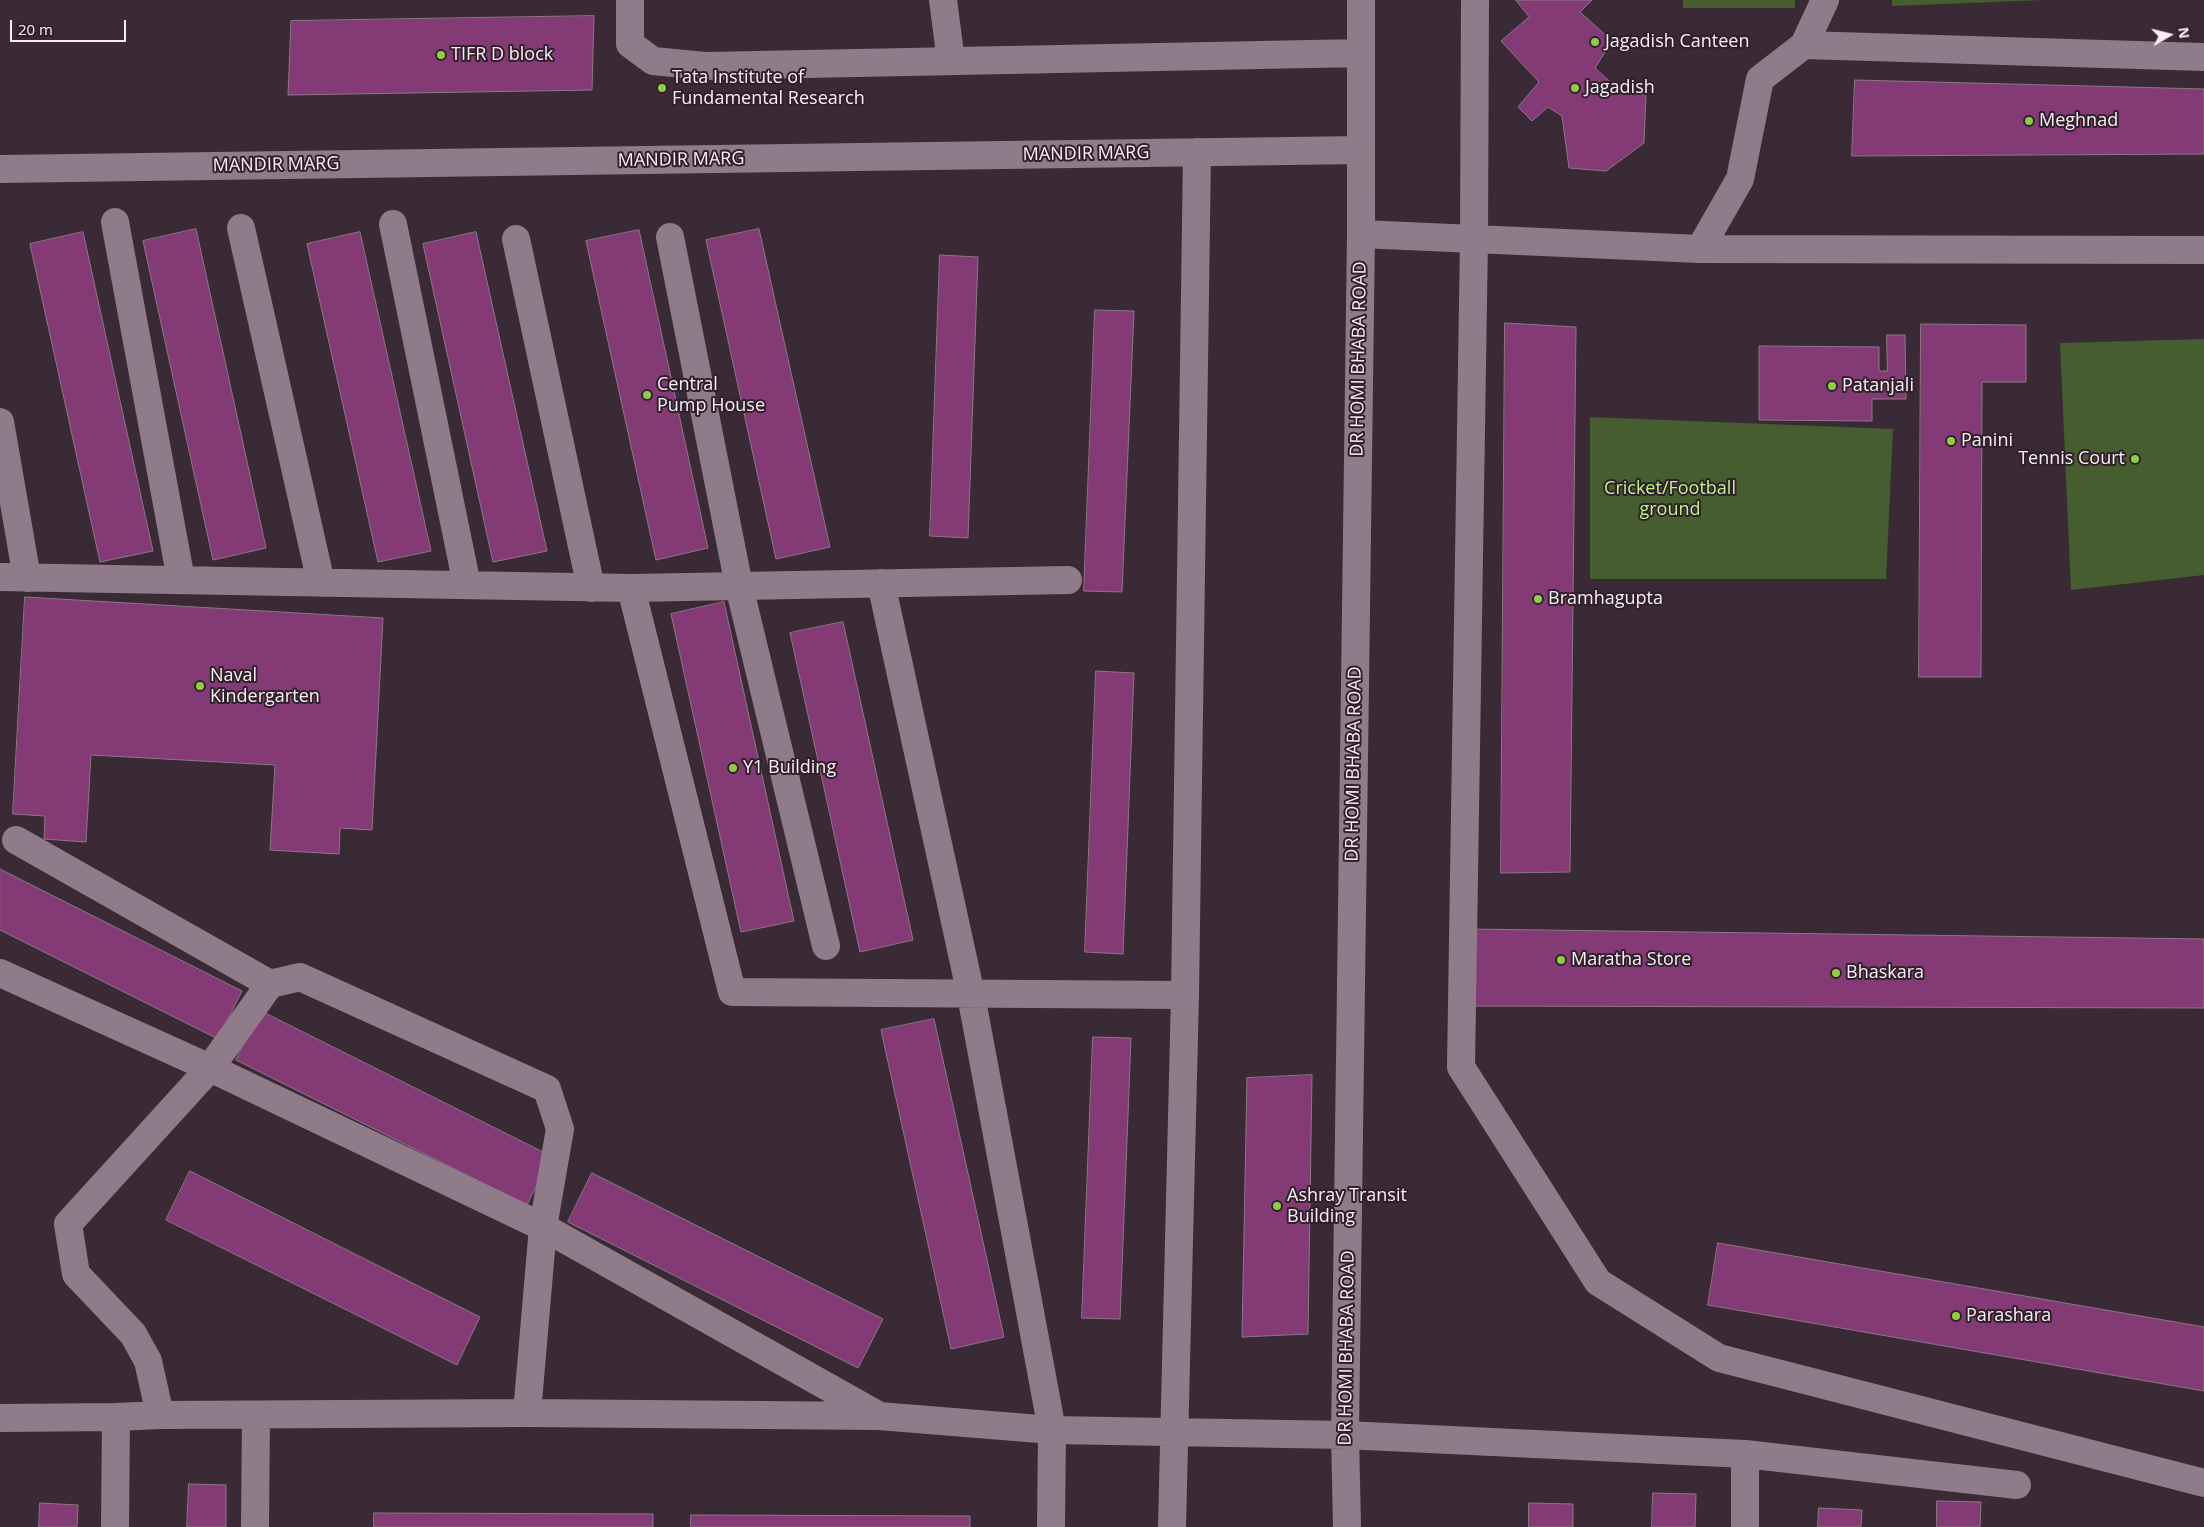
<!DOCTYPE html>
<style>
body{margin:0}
#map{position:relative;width:2204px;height:1527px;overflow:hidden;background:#3a2a36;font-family:"Open Sans",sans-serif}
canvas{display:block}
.north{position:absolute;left:2144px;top:10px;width:50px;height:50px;-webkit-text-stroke:4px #30202c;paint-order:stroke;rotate:82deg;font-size:14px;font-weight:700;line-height:20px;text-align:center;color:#fbeff7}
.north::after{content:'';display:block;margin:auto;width:18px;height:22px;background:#fbeff7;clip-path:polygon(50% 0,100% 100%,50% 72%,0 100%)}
.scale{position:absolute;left:10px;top:20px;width:116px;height:22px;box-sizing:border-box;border:2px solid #fbeff7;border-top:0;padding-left:6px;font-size:15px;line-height:18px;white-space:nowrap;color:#fbeff7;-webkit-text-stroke:4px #30202c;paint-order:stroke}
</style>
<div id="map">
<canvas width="2204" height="1527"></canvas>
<div class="north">N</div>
<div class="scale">20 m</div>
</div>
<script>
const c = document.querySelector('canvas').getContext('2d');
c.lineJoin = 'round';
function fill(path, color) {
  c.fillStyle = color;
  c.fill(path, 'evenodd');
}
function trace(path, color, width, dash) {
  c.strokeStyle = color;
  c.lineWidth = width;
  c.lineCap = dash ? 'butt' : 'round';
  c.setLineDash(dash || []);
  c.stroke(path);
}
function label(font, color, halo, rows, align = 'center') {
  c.font = font + ' "Open Sans",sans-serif';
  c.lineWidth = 4;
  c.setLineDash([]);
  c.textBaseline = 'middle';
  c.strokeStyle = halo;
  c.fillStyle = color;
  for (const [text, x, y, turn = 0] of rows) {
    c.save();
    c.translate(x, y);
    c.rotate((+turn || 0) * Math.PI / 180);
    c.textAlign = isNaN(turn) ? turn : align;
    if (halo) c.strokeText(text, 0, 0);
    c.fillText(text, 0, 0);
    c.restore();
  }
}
fill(new Path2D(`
 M1683,0H1795V8H1683Z
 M1892,0H2044L1892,6Z
 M2204,339V575L2071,590L2060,343Z
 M1590,417L1893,429L1886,579H1590Z`), '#465d2f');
const building = new Path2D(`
 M1516,0H1592L1580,12L1612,41L1595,68L1622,93L1646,94L1644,143L1606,171L1569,168L1562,116L1548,107L1532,121L1518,107L1539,82L1501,41L1529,17Z
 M594,16L592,90L288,95L291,21Z
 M1855,80L2204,89V154L1852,156Z
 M196,229L266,548L213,560L143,241Z
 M759,229L830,547L776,559L706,240Z
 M639,230L708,548L656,560L586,241Z
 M83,232L153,551L100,562L30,244Z
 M360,232L431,551L378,562L307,244Z
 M476,232L547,551L493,562L423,244Z
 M940,255L978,257L968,538L930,536Z
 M1095,310L1134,311L1122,592L1084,591Z
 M1505,323L1576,327L1570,872L1501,873Z
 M1921,324L2026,325V382H1982L1981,677H1919Z
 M1887,335H1905L1906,399H1872V421L1759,420V346L1879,347V371H1887Z
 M25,597L383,618L372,830L340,828L339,854L270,850L275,765L91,755L86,842L44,839L45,816L13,814Z
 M724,602L794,921L741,932L671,614Z
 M843,622L913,940L860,952L790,633Z
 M1096,671L1134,673L1123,954L1085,952Z
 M0,869L242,991L218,1039L0,930Z
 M1468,929L2204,939V1008L1467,1006Z
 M261,1011L551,1156L527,1205L236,1060Z
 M934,1019L1004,1337L951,1349L881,1030Z
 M1093,1037L1131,1038L1120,1319L1082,1318Z
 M1312,1075L1308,1334L1242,1337L1247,1078Z
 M190,1171L480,1317L457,1365L166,1220Z
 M592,1173L883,1319L858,1368L568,1222Z
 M1718,1243L2204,1327V1391L1708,1305Z
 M189,1484L226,1485V1527H187Z
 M1653,1493L1696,1494L1695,1527H1652Z
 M1937,1501L1981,1502L1980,1527H1937Z
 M40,1503L78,1505L77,1527H39Z
 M1529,1503L1573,1504V1527H1529Z
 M1819,1508L1862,1510L1861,1527H1818Z
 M374,1513L653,1514V1527H374Z
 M691,1515L970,1516V1527H691Z`);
fill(building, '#843a75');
trace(building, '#8c7886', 1);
trace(new Path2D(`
 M630,0V44L653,61L705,66L1361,53
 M943,0L951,61
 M1475,0L1474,238L1461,1067L1598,1282L1719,1358L2204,1483
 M1804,45L2204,57
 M0,169L1361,150
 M115,222L181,580
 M393,224L467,585
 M241,228L321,583
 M1361,234L1700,249L2204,250
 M670,237L739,586L826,946
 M516,239L591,588
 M1700,249L1740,179L1760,79L1804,45L1825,0
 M0,422L27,578
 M0,577L631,588L1068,580
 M881,583L971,995L1052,1430L1051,1527
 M631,588L732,992L1185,995
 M16,840L270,984
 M0,973L210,1068L543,1227L876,1414
 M160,1415L148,1361L133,1334L76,1274L68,1224L210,1068L270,984L300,977L547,1089L560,1129L543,1227L527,1413
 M0,1418L116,1417L160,1415L527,1413L879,1416L1052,1430L1345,1435L1745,1454L2017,1485
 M115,1527L116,1417
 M255,1527L256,1415
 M1172,1527L1185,995L1197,152
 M1347,1527L1345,1435L1361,234V0
 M1745,1527V1454`), '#8f7b89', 28);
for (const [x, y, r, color] of [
 [1595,42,5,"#8ece43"],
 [441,55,5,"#8ece43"],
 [662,88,5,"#8ece43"],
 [1575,88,5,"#8ece43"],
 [2029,121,5,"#8ece43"],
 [1832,386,5,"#8ece43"],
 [647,395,5,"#8ece43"],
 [1951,441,5,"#8ece43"],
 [2135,459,5,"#8ece43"],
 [1538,599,5,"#8ece43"],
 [200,686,5,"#8ece43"],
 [733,768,5,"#8ece43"],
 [1561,960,5,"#8ece43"],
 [1836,973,5,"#8ece43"],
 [1277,1206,5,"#8ece43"],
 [1956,1316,5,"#8ece43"]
]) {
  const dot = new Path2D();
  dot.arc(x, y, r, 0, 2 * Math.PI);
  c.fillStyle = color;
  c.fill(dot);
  trace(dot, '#30202c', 2);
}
label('18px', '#fbeff7', '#30202c', [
 ["Jagadish Canteen",1605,42],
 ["TIFR D block",451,55],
 ["Tata Institute of",672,78],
 ["Fundamental Research",672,99],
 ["Jagadish",1585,88],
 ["Meghnad",2039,121],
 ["Central",657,385],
 ["Pump House",657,406],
 ["Patanjali",1842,386],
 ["Panini",1961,441],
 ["Tennis Court",2125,459,"right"],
 ["Bramhagupta",1548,599],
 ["Naval",210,676],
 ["Kindergarten",210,697],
 ["Y1 Building",743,768],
 ["Maratha Store",1571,960],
 ["Bhaskara",1846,973],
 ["Ashray Transit",1287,1196],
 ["Building",1287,1217],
 ["Parashara",1966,1316]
], 'left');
label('18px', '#fbeff7', '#30202c', [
 ["MANDIR MARG",1086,154,-1],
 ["MANDIR MARG",681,160,-1],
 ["MANDIR MARG",276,165,-1],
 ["DR HOMI BHABA ROAD",1359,359,-89],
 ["DR HOMI BHABA ROAD",1354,764,-89],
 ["DR HOMI BHABA ROAD",1347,1348,-89]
]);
label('18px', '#bdf684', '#30202c', [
 ["Cricket/Football",1670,489],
 ["ground",1670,510]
]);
</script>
